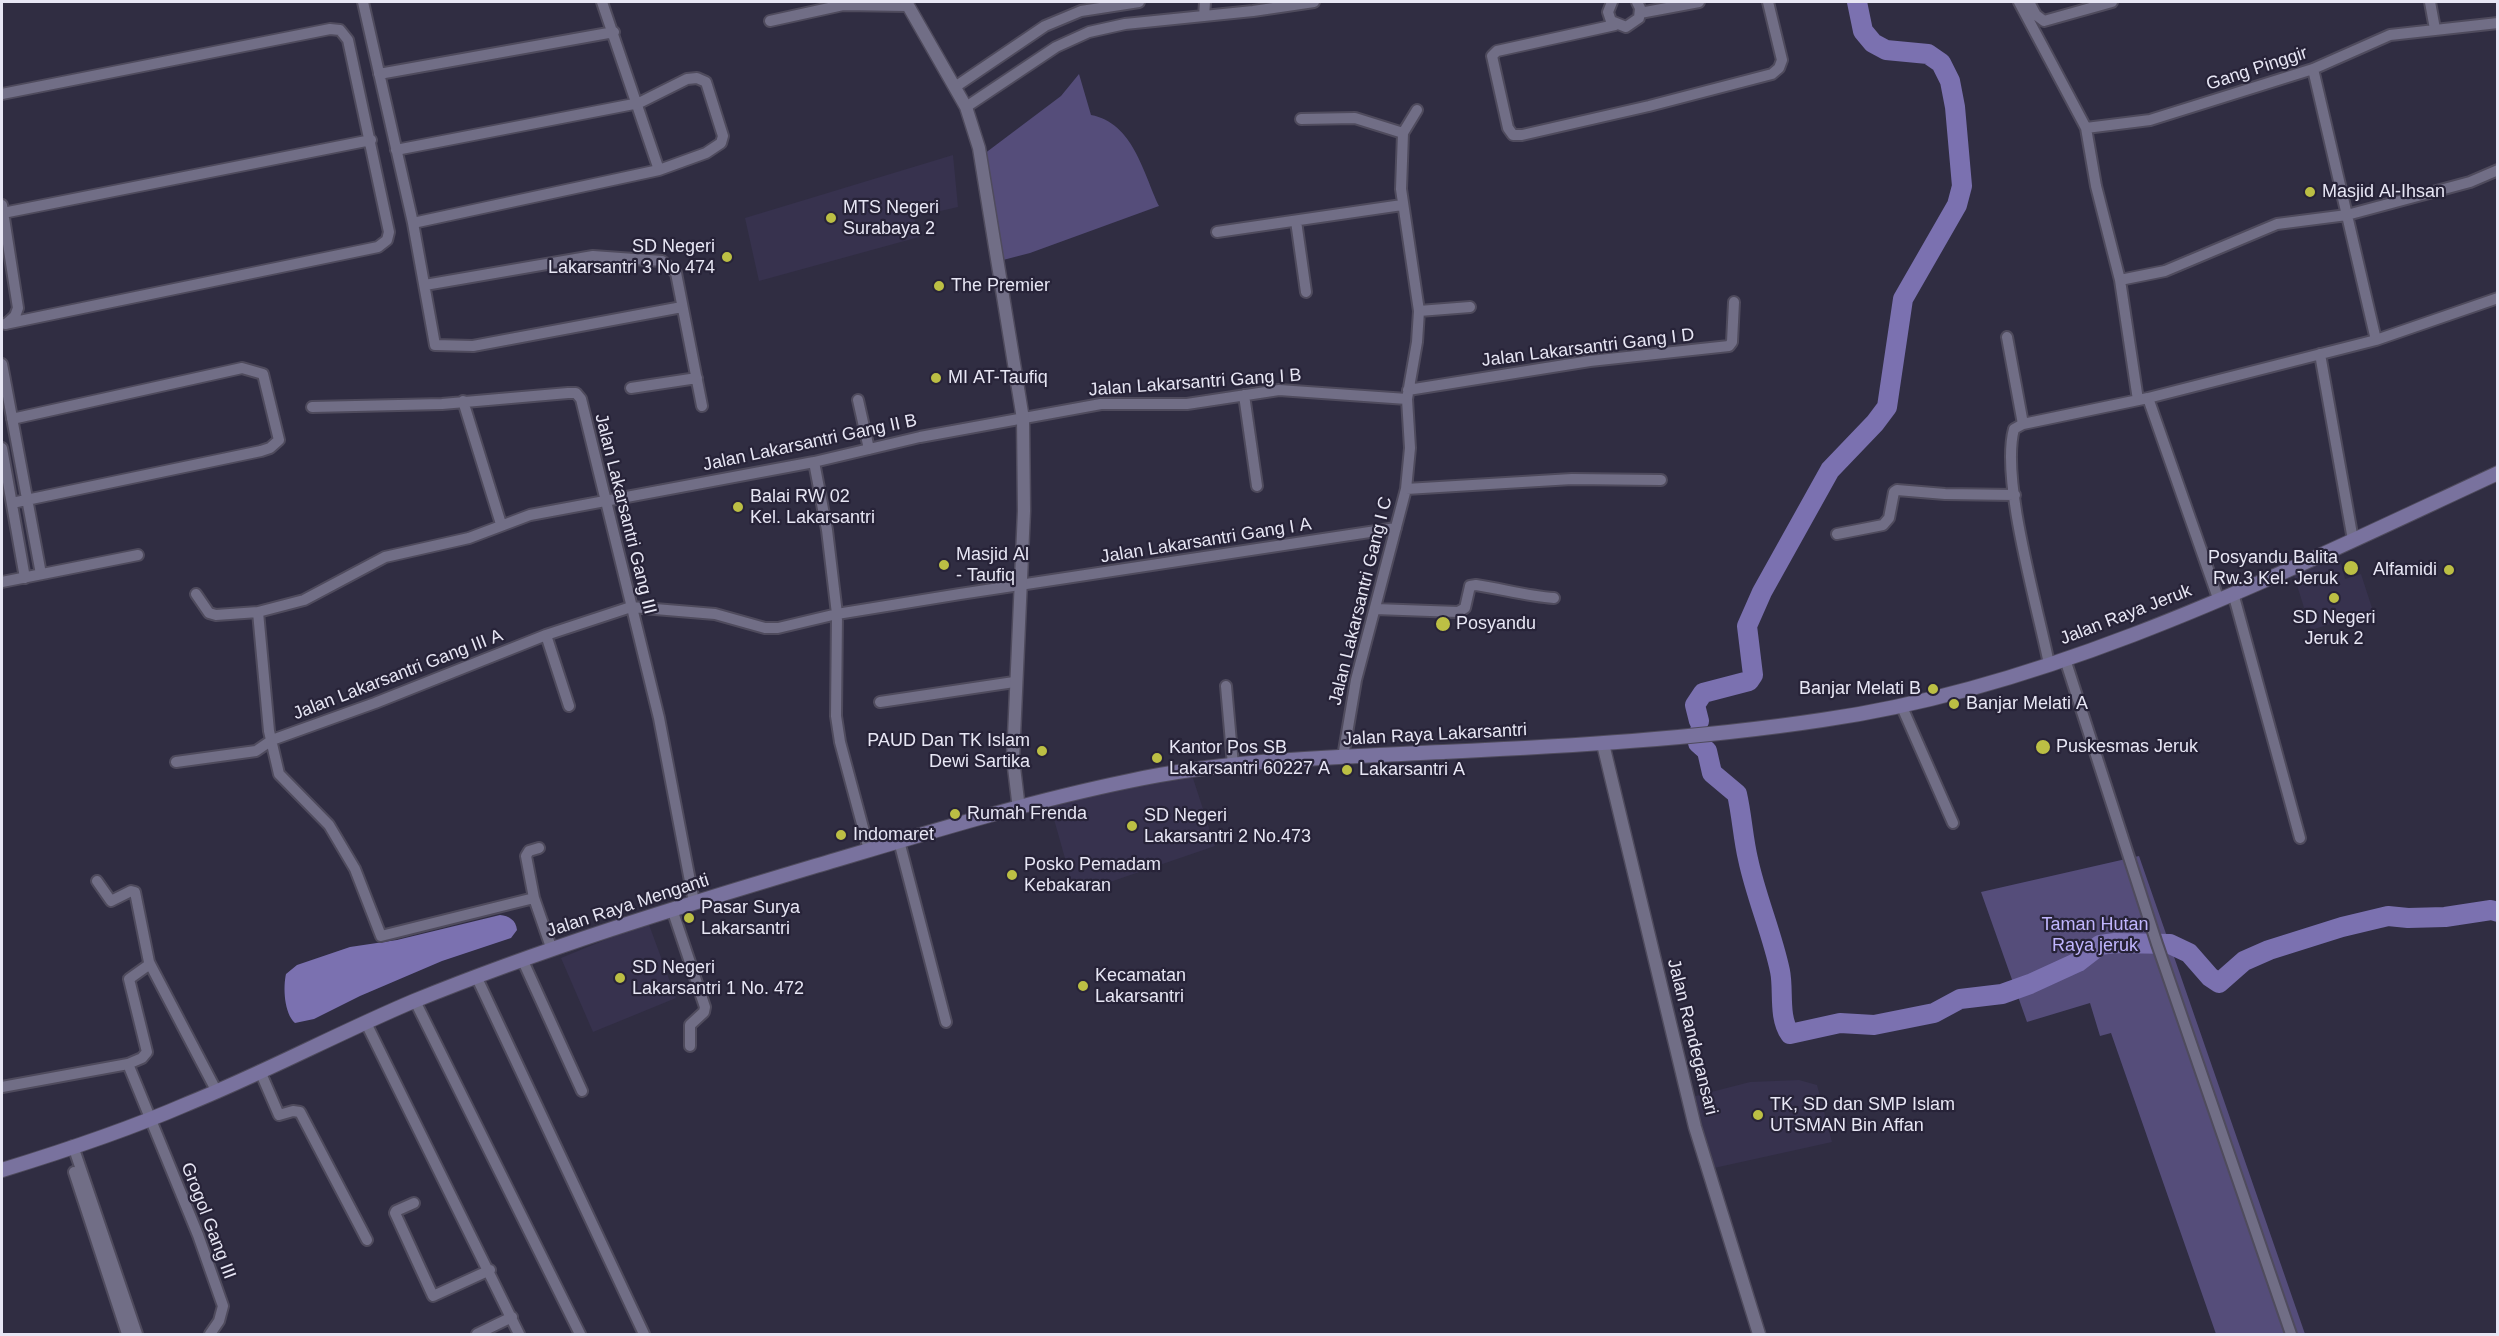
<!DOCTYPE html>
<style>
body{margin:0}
#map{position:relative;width:2499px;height:1336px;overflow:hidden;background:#302d42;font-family:Helvetica,sans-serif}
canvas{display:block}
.frame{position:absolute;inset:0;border:3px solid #e7e6f4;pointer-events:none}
</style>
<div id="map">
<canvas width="2499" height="1336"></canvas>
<div class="frame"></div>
</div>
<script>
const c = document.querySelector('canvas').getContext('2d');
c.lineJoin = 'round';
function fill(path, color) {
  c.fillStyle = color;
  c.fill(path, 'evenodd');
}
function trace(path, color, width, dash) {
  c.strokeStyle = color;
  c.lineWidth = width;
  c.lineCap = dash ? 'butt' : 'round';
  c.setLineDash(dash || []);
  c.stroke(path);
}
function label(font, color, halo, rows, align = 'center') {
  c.font = font + ' Helvetica,sans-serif';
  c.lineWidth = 4.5;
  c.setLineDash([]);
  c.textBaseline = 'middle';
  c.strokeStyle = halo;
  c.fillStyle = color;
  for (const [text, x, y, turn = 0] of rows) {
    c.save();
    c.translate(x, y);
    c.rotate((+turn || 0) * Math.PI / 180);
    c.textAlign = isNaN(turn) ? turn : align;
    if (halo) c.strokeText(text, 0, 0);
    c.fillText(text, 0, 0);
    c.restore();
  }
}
fill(new Path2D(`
 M953,155L958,207L914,217L919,237L759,281L745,218Z
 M2337,549L2345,579L2361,574L2373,611L2311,630L2291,566Z
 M1191,772L1215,846L1075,894L1050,805Z
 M648,922L676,998L593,1032L561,958Z
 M1799,1080L1817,1085L1832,1142L1705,1170L1688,1098L1750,1082Z`), '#37324e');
fill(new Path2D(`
 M1079,74L1091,115C1133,123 1143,172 1159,206L1030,253L1003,260L984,154L1061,96Z
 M2139,856L2305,1334H2216L2111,1033L2100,1036L2090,1003L2027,1022L1981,892Z`), '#554d7a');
fill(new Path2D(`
 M500,915C509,916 516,920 517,930L511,938L442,961L360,996L314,1019L295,1023C284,1013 283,987 286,974L297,965L350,947L397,940Z`), '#7b71b0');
trace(new Path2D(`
 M1699,721L1695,705L1703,693L1749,681L1753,675L1747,626L1762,592L1830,470L1875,423L1887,407L1903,299L1957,205L1962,186L1955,107L1950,81L1941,63L1928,54L1886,50L1873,43L1863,31L1857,2
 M1697,735L1698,743L1707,751L1712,773L1737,794C1742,816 1743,838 1748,859C1756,897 1772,933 1780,971C1784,990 1778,1017 1790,1034L1840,1023L1874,1025L1934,1013L1960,999L2002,994L2030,984L2078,962L2100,945L2115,943L2170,944L2189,953L2210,977L2219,983L2244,961L2269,950L2342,927L2388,916L2408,918L2445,917L2491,910L2498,912`), '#7b71b0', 20);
const minor = new Path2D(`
 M363,2L413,223L435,345L473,346L682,307
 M1612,2L1608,12L1611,21L1626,27L1639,18L1640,8L1637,2
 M2019,2L2086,128L2096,186L2120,280L2138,400
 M2029,2L2036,15L2044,21L2112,2
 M2430,2L2435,29
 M1640,13L1699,2
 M1204,16L1205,2
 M770,21L843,5L908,6
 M1615,25L1497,51L1492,56L1508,128L1513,135H1522L1649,106L1772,74L1779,68L1782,60L1768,2
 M2313,69L2376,340
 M379,74L614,32
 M955,87L1045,26L1081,11L1139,2
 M2,94L330,29L340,30L348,40L389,232L387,240L378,247L5,324
 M966,107L1056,47L1089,32L1125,24L1253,11L1314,2
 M1301,119L1355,118L1403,133
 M2086,128L2150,120L2313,69L2390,35L2498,23
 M396,150L639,103L687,79L697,78L706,82L723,136L721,143L706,153L659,170
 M2,205L18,308L15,316L6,324
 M3,213L371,140
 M1296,221L1306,292
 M413,223L659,170L602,2
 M1217,232L1402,205
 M2120,280L2165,271L2277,224L2347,215L2470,182L2498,170
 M425,285L593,256L662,261L676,273L702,406
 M1419,311L1470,307
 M2007,337L2023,424
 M2320,354L2353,540
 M2,364L41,574
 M631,388L697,378
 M1408,390L1590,361L1729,346L1732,342L1734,302
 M1244,395L1257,486
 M2148,398L2218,598
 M858,400L869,449
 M463,401L501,524
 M312,407L442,404L568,393H576L581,399L659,718L694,902
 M2,448L25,578
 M814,462L827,530L837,614L836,716L840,742L869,850
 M1406,489L1572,479L1661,480
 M12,503L261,451L270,448L279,440L263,374L242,368L12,419
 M1837,534L1883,525L1889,518L1894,492L1897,490L1945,494L2015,495
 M2,582L138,555
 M2233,593L2300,838
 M196,594L209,613L216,615L258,612L304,600L385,557L469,538L530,515L814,462L920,437L1101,404H1187L1279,390L1407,399
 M1375,609L1458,612L1465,608L1470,586L1476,585C1503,589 1527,596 1554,598
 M258,612L269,731L279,774L329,825L355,869L381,936L534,898
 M546,635L569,706
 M2065,659L2157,944L2291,1334
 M2049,664C2038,608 2000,480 2014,429L2023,424L2148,398L2376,340L2498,298
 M1226,686L1233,765
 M880,702L1014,682
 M1902,707L1953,823
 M1343,757L1356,680L1406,489L1410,448L1407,399L1417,342L1419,311L1401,189L1403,133L1417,110
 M176,762L256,751L272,740L375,703L546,635L631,607L715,614L765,628H778L837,614L960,594L1396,528
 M899,841L946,1022
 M539,848L529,851L526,856L534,898L552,950
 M97,881L111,901L131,891L135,892L149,962L150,964L129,979L147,1052L142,1058L128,1064
 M672,909L705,1007L704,1012L690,1025V1046
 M523,961L582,1091
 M150,964L217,1092
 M477,978L644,1334
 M415,1001L580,1334
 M366,1023L519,1334
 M260,1071L279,1115L293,1111L300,1112L367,1240
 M2,1087L128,1064L198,1235L223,1306L219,1321L210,1334
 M73,1146L137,1334
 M74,1172L127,1334
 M414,1203L396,1211L395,1213L433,1296L490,1270
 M477,1334L512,1317`);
const tertiary = new Path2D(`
 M906,2L966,107L979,148L1023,419L1024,511L1013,759L1019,809
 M1603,744L1695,1127L1759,1334`);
const secondary = new Path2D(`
 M2,1170C64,1151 127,1130 187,1104C264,1073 338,1033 414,1001C544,948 678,907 812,867C917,836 1022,803 1129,781C1231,759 1338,757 1443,752C1569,746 1696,739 1822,720C2056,687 2284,572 2498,473`);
trace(minor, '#4f4b5d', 14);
trace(tertiary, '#4f4b5d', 15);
trace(secondary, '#4f4b5d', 16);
trace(minor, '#716e86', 10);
trace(tertiary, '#716e86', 12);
trace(secondary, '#79729e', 14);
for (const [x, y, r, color] of [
 [2310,192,6,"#bcbf44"],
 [831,218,6,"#bcbf44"],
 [727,257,6,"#bcbf44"],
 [939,286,6,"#bcbf44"],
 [936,378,6,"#bcbf44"],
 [738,507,6,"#bcbf44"],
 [944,565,6,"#bcbf44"],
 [2351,568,8,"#bcbf44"],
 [2449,570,6,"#bcbf44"],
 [2334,598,6,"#bcbf44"],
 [1443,624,8,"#bcbf44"],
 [1933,689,6,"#bcbf44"],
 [1954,704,6,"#bcbf44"],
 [2043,747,8,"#bcbf44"],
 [1042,751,6,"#bcbf44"],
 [1157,758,6,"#bcbf44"],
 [1347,770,6,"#bcbf44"],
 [955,814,6,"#bcbf44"],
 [1132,826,6,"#bcbf44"],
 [841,835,6,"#bcbf44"],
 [1012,875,6,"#bcbf44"],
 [689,918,6,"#bcbf44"],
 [620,978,6,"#bcbf44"],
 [1083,986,6,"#bcbf44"],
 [1758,1115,6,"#bcbf44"]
]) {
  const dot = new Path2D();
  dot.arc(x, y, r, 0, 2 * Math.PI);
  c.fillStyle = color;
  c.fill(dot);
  trace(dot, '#272338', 2);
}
label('18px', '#e7e6f4', '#272338', [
 ["Gang Pinggir",2257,69,-18],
 ["Jalan Lakarsantri Gang I D",1588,348,-7],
 ["Jalan Lakarsantri Gang I B",1195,383,-4],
 ["Jalan Lakarsantri Gang II B",810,443,-12],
 ["Jalan Lakarsantri Gang III",625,514,76],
 ["Jalan Lakarsantri Gang I A",1206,541,-9],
 ["Jalan Lakarsantri Gang I C",1361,601,-76],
 ["Jalan Raya Jeruk",2126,615,-21],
 ["Jalan Lakarsantri Gang III A",398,675,-21],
 ["Jalan Raya Lakarsantri",1435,735,-3],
 ["Jalan Raya Menganti",628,906,-18],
 ["Jalan Randegansari",1692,1037,76],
 ["Grogol Gang III",208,1221,69]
]);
label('18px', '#e7e6f4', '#272338', [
 ["Masjid Al-Ihsan",2322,192],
 ["MTS Negeri",843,208],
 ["Surabaya 2",843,229],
 ["SD Negeri",715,247,"right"],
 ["Lakarsantri 3 No 474",715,268,"right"],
 ["The Premier",951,286],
 ["MI AT-Taufiq",948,378],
 ["Balai RW 02",750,497],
 ["Kel. Lakarsantri",750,518],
 ["Masjid Al",956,555],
 ["- Taufiq",956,576],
 ["Posyandu Balita",2338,558,"right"],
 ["Rw.3 Kel. Jeruk",2338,579,"right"],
 ["Alfamidi",2437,570,"right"],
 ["SD Negeri",2334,618,"center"],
 ["Jeruk 2",2334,639,"center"],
 ["Posyandu",1456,624],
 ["Banjar Melati B",1921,689,"right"],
 ["Banjar Melati A",1966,704],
 ["PAUD Dan TK Islam",1030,741,"right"],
 ["Dewi Sartika",1030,762,"right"],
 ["Puskesmas Jeruk",2056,747],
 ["Kantor Pos SB",1169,748],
 ["Lakarsantri 60227 A",1169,769],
 ["Lakarsantri A",1359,770],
 ["Rumah Frenda",967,814],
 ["SD Negeri",1144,816],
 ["Lakarsantri 2 No.473",1144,837],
 ["Indomaret",853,835],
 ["Posko Pemadam",1024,865],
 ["Kebakaran",1024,886],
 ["Pasar Surya",701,908],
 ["Lakarsantri",701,929],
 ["SD Negeri",632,968],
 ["Lakarsantri 1 No. 472",632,989],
 ["Kecamatan",1095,976],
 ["Lakarsantri",1095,997],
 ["TK, SD dan SMP Islam",1770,1105],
 ["UTSMAN Bin Affan",1770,1126]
], 'left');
label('18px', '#c0b5fd', '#272338', [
 ["Taman Hutan",2095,925],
 ["Raya jeruk",2095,946]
]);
</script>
